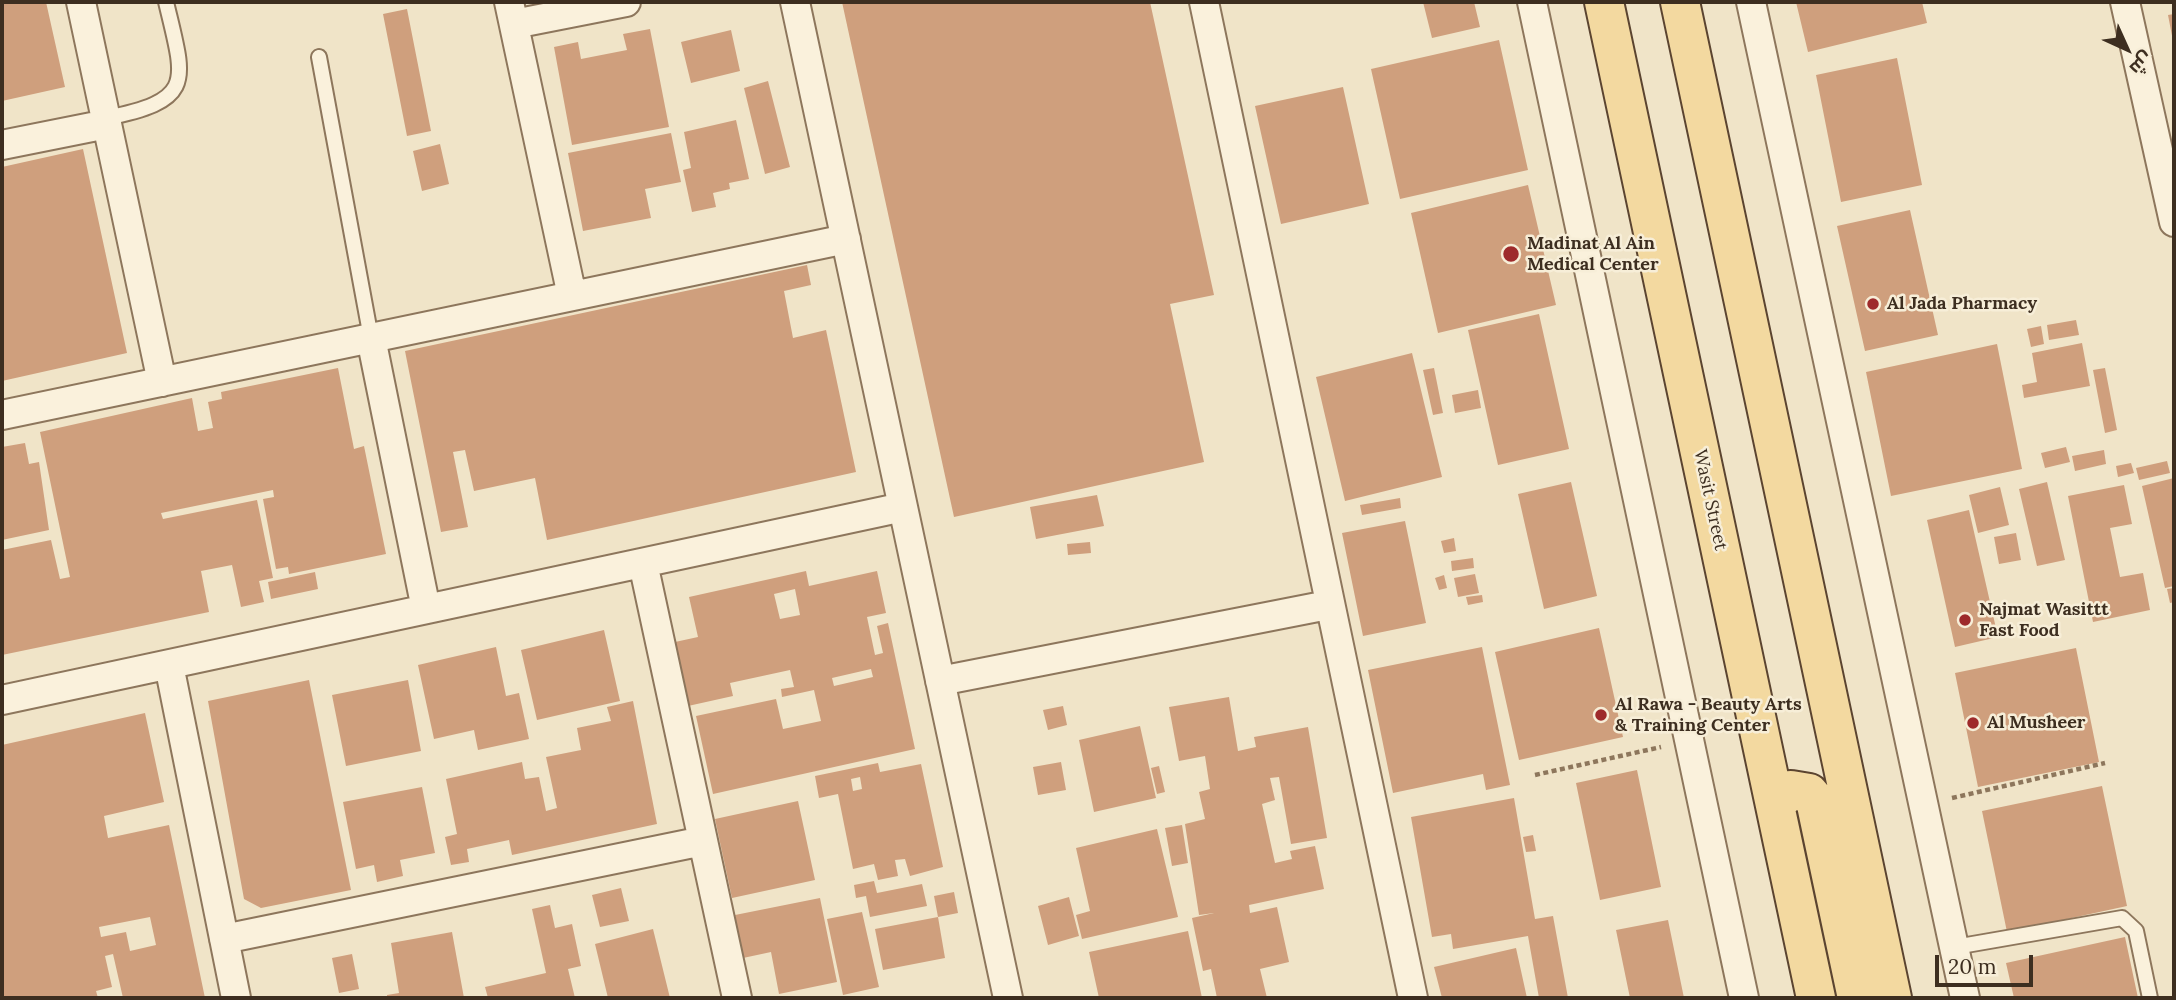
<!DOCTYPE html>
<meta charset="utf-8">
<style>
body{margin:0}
#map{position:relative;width:2176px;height:1000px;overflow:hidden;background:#f0e4c8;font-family:Lora,Cairo,serif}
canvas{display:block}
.frame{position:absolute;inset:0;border:4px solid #3d2e20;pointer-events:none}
.north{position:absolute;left:2092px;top:14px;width:70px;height:70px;-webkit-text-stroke:5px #f7eed8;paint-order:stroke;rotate:135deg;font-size:19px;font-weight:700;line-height:28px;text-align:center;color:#3d2e20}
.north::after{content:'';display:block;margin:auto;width:24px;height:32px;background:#3d2e20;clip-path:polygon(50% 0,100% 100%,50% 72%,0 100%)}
.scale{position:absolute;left:1935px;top:955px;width:98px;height:32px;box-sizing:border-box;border:4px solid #3d2e20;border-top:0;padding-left:9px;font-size:21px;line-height:24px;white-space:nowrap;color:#3d2e20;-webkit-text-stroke:5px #f7eed8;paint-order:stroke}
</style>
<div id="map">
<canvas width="2176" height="1000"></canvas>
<div class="frame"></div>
<div class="north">ش</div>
<div class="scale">20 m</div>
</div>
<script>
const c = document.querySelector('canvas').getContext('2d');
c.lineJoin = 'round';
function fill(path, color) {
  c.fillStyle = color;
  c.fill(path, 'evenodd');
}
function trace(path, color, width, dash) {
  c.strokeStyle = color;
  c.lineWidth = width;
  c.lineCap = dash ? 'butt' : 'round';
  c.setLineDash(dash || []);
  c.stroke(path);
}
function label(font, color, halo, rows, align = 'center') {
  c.font = font + ' Lora,serif';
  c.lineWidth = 5;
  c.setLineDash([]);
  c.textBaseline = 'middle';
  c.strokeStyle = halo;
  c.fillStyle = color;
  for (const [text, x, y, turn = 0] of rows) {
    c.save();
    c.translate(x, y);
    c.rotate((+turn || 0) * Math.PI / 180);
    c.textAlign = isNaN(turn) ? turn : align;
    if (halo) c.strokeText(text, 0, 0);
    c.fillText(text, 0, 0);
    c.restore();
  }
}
fill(new Path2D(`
 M2,2H46L65,87L2,101Z
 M842,2H1150L1214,295L1170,304L1204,462L954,517Z
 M1423,2H1474L1480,27L1432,38Z
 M1796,2H1922L1927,23L1808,52Z
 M407,9L431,131L407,136L383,14Z
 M2174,14V41H2173L2168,15Z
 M650,29L669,127L572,145L554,47L578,42L581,59L627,50L623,34Z
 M731,30L740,71L691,83L681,42Z
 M1499,40L1528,170L1400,199L1371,69Z
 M1897,58L1922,185L1841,202L1816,75Z
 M768,81L790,167L765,174L744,88Z
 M1343,87L1369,204L1281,224L1255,106Z
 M736,120L749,179L729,183L730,189L713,193L716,207L692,212L683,170L691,168L684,132Z
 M671,133L681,182L645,189L651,218L583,231L568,153Z
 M440,144L449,184L422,191L413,151Z
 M83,149L127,353L2,381V167Z
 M1528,185L1556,305L1438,333L1411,213Z
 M1910,210L1938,335L1865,351L1837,226Z
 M807,265L811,285L784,291L793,338L826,330L856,472L547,540L535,478L474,491L465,450L453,452L468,527L441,532L405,351Z
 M1539,314L1569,449L1498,465L1468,330Z
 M2076,320L2079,335L2049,340L2047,325Z
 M2041,326L2044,344L2031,347L2027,329Z
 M2082,343L2090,386L2024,398L2022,385L2037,382L2032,353Z
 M1997,344L2022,469L1891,496L1866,372Z
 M1412,353L1442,477L1345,501L1316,377Z
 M338,368L354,449L364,446L386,554L289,574L288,567L276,569L263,499L274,497L273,490L161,513L163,519L257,500L273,578L259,581L264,602L241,607L232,565L201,571L209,612L2,655V550L51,540L60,579L70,577L40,432L192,398L198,431L213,428L208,402L222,399L221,392Z
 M1434,368L1443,413L1433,415L1423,370Z
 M2105,368L2117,430L2105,433L2093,370Z
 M1478,390L1481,408L1455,413L1452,395Z
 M25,443L29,464L39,462L49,530L2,540V447Z
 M2066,447L2070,462L2045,468L2041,453Z
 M2104,450L2106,464L2075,471L2072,456Z
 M2167,461L2170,473L2139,480L2136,468Z
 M2131,463L2134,473L2118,477L2116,466Z
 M2174,478V586L2165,588L2142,486Z
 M1571,482L1597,596L1544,609L1518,494Z
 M2047,482L2065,560L2037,566L2019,489Z
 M2124,485L2132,524L2110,528L2120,577L2143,573L2150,610L2093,622L2068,496Z
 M2000,487L2009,525L1978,533L1969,495Z
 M1097,495L1104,526L1036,539L1030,507Z
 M1400,498L1401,508L1362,515L1360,505Z
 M1969,510L1998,637L1955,647L1927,520Z
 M1405,521L1426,623L1363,636L1342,533Z
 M2016,533L2021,560L1999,564L1994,537Z
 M1454,538L1456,551L1444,553L1441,541Z
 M1090,542L1091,553L1068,555L1067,544Z
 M1473,558L1474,568L1452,571L1451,561Z
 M806,571L809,586L877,571L886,613L867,617L875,655L883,653L877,626L888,623L915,749L713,794L696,716L776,699L783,729L821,721L814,690L782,697L781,689L794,687L790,670L730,683L733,696L688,706L675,642L698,637L689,597ZM795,589L800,615L780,619L774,594ZM871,669L873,677L834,686L832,678Z
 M315,572L318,589L271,599L268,582Z
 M1475,574L1479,593L1458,597L1454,578Z
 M1444,575L1447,588L1439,590L1435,578Z
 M2174,588V602L2170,603L2167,589Z
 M1482,595L1483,602L1468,605L1466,597Z
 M1599,628L1623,737L1519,760L1495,652Z
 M604,630L620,701L537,720L521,650Z
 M496,647L506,696L519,693L529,739L478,750L474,730L434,739L418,665Z
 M1482,647L1510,785L1486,790L1483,774L1393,793L1368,670Z
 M2076,648L2099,762L1978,787L1955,673Z
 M309,680L351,890L261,908L244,899L208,701Z
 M408,680L421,751L346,766L332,695Z
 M1229,697L1238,751L1256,747L1254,737L1308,727L1327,838L1291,844L1279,777L1270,778L1275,800L1262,804L1275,863L1292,859L1290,851L1315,846L1324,889L1249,905L1250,913L1277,907L1289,962L1260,969L1267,998H1217L1211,969L1203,971L1192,918L1214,913L1199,915L1185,824L1205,819L1199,792L1210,789L1205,756L1179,761L1169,707Z
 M633,701L657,824L512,855L509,840L467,849L469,862L451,865L445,837L457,834L446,779L522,762L525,779L539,777L546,811L557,808L546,757L581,750L577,728L611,721L607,707Z
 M1063,706L1067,725L1048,730L1043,710Z
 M145,713L164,802L104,816L108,838L169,825L205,998H123L113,954L105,956L112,987L96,991L98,998H2V745ZM150,917L156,945L130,951L126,932L101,937L99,927Z
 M1140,726L1156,798L1094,812L1079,740Z
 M1061,762L1066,790L1038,795L1033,767Z
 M878,763L880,772L921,764L943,867L910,876L905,859L895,860L898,876L878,880L874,864L853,869L838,794L819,798L815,776ZM860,777L862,789L853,791L851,779Z
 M1159,766L1165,792L1157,794L1151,768Z
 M1637,770L1661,887L1600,900L1576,783Z
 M2102,786L2127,906L2007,932L1982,811Z
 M422,787L435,853L400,860L403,876L377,882L374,865L356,869L343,802Z
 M1514,798L1535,919L1553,916L1568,998H1539L1528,936L1453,949L1451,934L1432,937L1411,817Z
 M798,801L815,880L732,898L715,819Z
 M1182,825L1188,863L1172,866L1165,828Z
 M1157,829L1178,917L1082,939L1076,915L1090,911L1076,848Z
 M1533,835L1536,851L1526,852L1523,837Z
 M874,881L877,893L922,884L927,906L870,917L866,896L856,898L854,885Z
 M621,888L629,921L600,927L592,895Z
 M954,892L958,913L938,917L934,896Z
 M1069,897L1079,936L1048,945L1038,906Z
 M820,898L837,982L779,994L771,952L743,958L735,915Z
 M550,905L555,928L572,924L581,966L568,969L575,998H488L485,987L546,973L532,909Z
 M862,912L879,987L843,995L827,919Z
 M938,917L945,958L883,970L875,929Z
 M1668,920L1684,998H1630L1616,930Z
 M653,929L670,998H608L595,944Z
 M1188,931L1202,998H1099L1089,952Z
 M452,932L464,998H387V995L399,993L391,943Z
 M2125,937L2138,998H2014L2006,963Z
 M1516,948L1527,998H1442L1434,967Z
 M352,954L359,989L339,993L332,958Z`), '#cf9f7d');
const lane = new Path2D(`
 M319,57L371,338
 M106,118C196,100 185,82 166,2
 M1955,947L2122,918L2136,931L2150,998`);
const street = new Path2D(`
 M81,2L162,382
 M509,2L572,296
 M795,2L1008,998
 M1204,2L1413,998
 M1532,2L1744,998
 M1751,2L1965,998
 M2125,2L2174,222
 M514,24L626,2
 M2,145L107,124
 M371,338L426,609
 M2,415L846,239
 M643,563L737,998
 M169,665L236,998
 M940,681L1328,605
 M2,700L903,507
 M224,939L703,841`);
const primary = new Path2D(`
 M1604,2L1816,998
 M1680,2L1892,998
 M1775,804L1791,790L1809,793L1815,800L1857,998`);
trace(lane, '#8d765c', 18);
trace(street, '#8d765c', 32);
trace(primary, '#5b4430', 42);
trace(new Path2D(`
 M1535,775L1661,747
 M1952,798L2105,763`), '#8d765c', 4.5, [5, 3.5]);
trace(lane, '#faf1dc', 14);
trace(street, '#faf1dc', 28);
trace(primary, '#f3d9a0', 38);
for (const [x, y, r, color] of [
 [1511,254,9,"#9e2a2b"],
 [1873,304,7,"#9e2a2b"],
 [1965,620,7,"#9e2a2b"],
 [1601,715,7,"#9e2a2b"],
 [1973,723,7,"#9e2a2b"]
]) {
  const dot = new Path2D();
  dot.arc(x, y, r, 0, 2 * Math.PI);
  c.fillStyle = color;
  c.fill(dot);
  trace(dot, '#f7eed8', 2.5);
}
label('bold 18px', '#3d2e20', '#f7eed8', [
 ["Madinat Al Ain",1527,244],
 ["Medical Center",1527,265],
 ["Al Jada Pharmacy",1887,304],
 ["Najmat Wasittt",1979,610],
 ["Fast Food",1979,631],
 ["Al Rawa - Beauty Arts",1615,705],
 ["& Training Center",1615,726],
 ["Al Musheer",1987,723]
], 'left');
label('18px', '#3d2e20', '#f7eed8', [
 ["Wasit Street",1710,500,78]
]);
</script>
